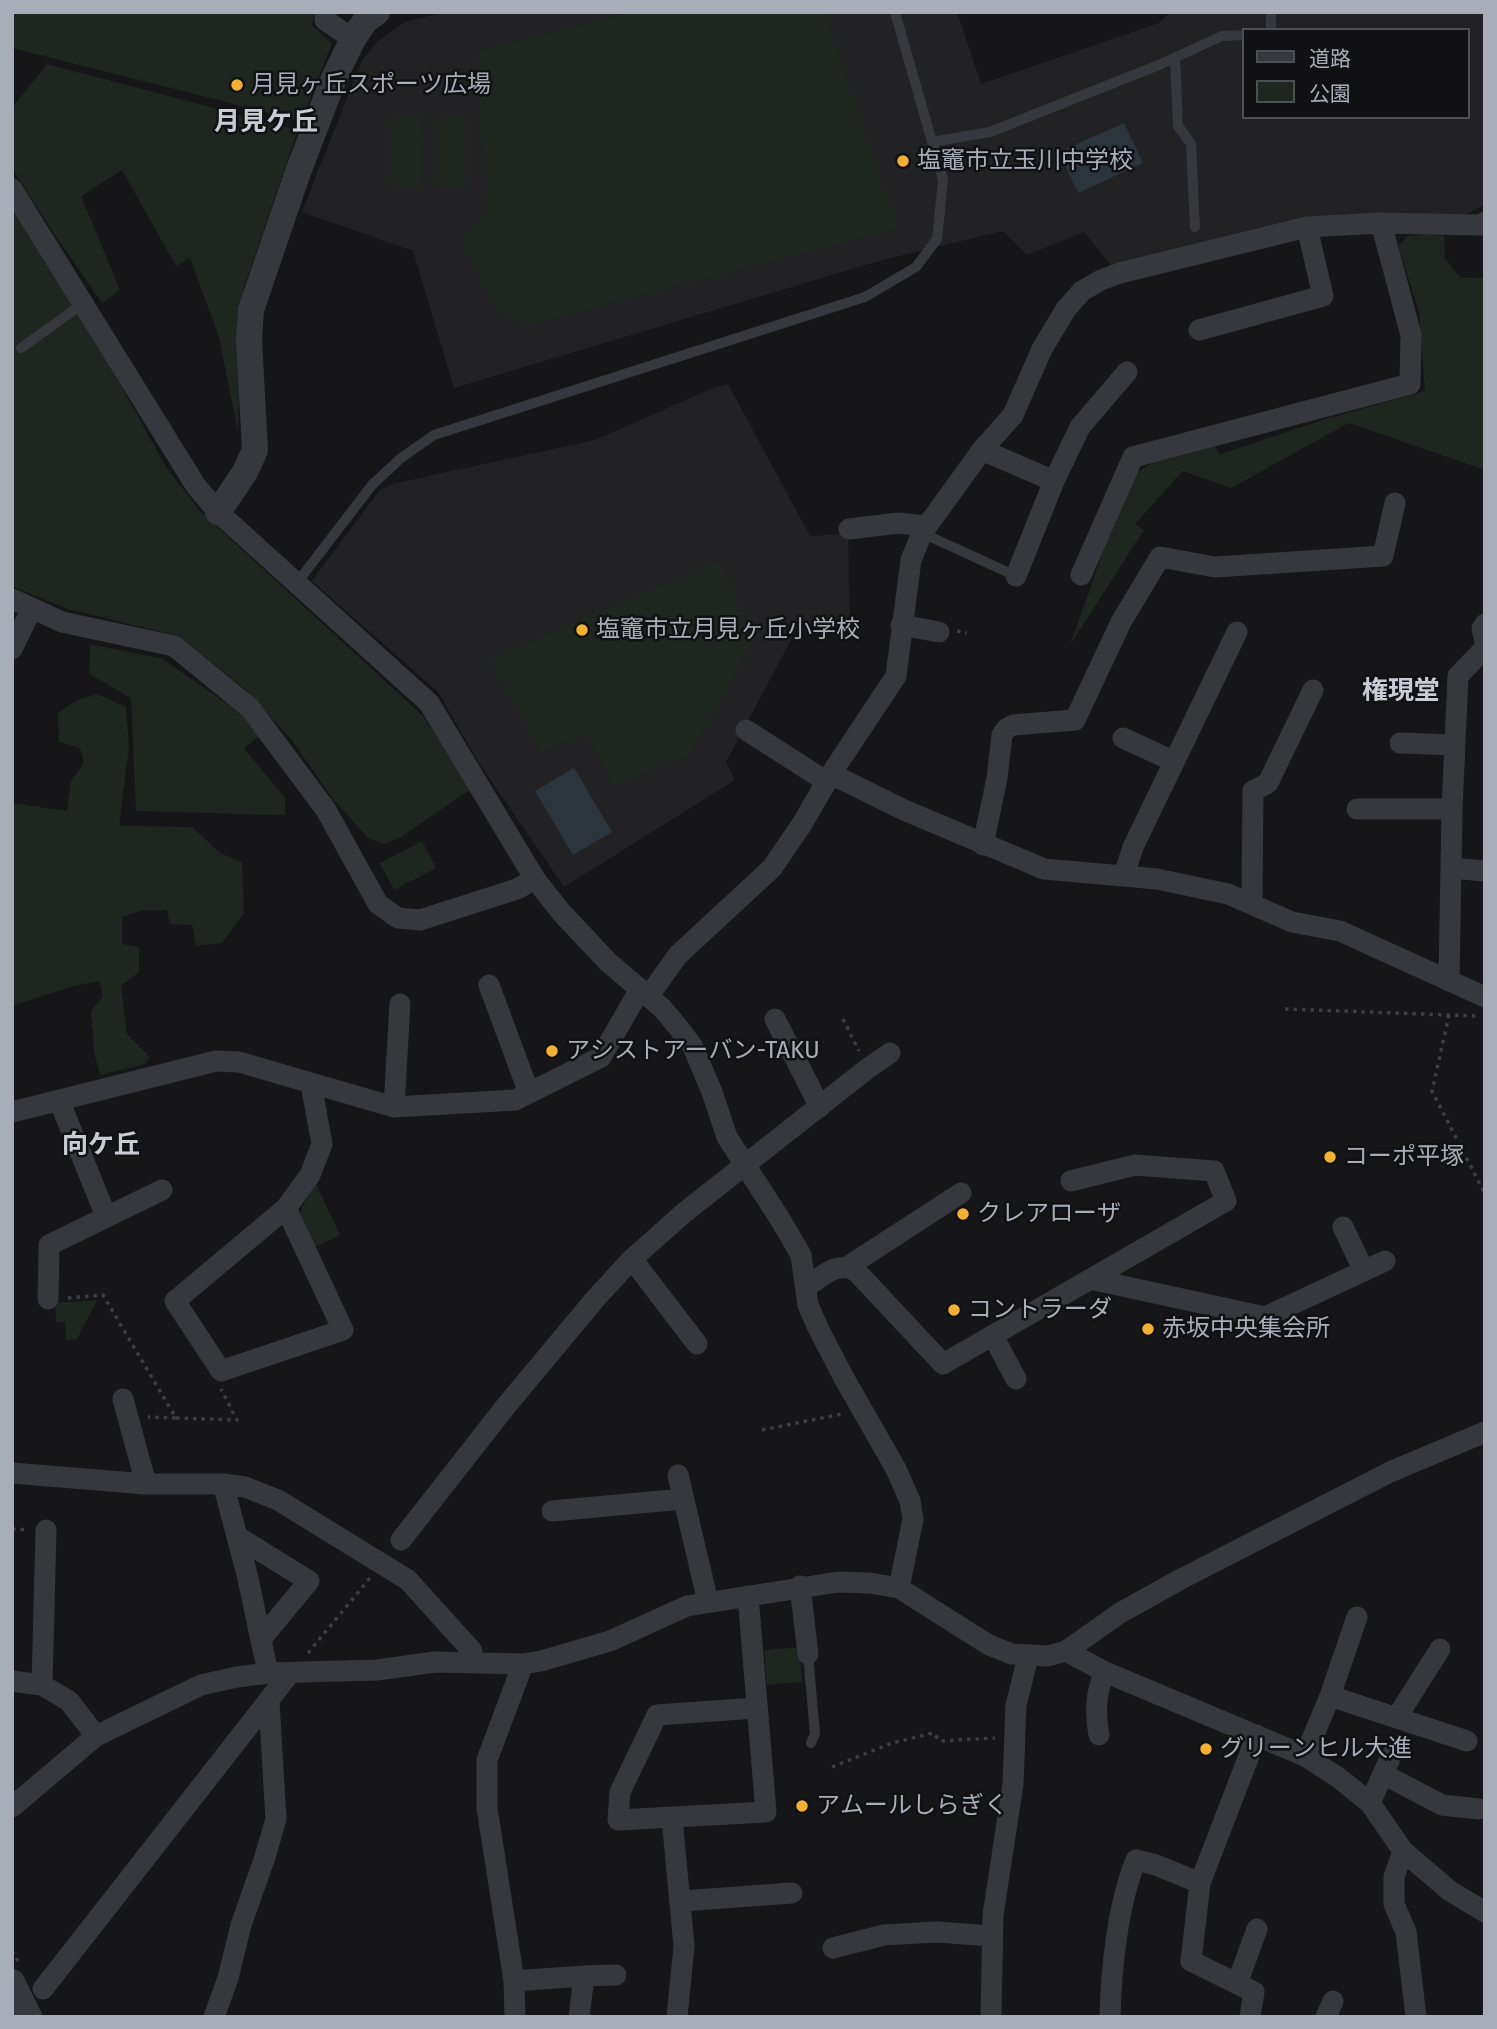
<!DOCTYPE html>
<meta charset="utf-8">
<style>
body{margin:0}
#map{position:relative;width:1497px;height:2029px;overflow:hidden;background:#161618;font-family:"Fira Sans","Noto Sans JP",sans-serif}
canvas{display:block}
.frame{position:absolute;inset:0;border:14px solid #a8adb8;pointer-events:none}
.legend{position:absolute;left:1242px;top:28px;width:228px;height:91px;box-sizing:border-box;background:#111113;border:2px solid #4d4f55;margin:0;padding:9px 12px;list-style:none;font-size:21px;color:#a8adb8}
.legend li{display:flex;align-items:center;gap:14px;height:35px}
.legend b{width:35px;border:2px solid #4d4f55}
</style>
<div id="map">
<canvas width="1497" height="2029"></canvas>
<div class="frame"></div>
<ul class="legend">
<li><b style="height:9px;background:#37383d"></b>道路</li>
<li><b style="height:19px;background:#1e261f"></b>公園</li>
</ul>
</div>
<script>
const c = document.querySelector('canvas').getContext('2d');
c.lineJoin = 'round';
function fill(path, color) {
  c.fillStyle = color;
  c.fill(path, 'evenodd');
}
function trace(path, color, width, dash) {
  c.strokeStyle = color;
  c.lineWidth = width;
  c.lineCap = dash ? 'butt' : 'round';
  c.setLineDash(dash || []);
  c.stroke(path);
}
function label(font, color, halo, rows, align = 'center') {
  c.font = font + ' "Fira Sans","Noto Sans JP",sans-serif';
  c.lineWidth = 5;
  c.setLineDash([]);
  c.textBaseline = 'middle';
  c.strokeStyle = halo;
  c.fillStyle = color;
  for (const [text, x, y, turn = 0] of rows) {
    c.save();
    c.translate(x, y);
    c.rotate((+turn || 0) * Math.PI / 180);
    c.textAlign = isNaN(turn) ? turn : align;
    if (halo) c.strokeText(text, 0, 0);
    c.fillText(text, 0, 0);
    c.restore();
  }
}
fill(new Path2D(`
 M445,12H957L981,84L1159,23L1170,12H1485V204L1461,217L1319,216L1113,268L1084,232L1027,255L1003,231L882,260L454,388L413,251L302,212L362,60L378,41L405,22ZM1243,30H1467V117H1243Z
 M728,384L810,536L848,534L850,636L799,625L726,762L735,780L564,887L481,766L438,692L312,581L379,491L392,484L595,440L713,388Z`), '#222225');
fill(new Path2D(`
 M12,12H315L312,25L332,44L301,121L12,48Z
 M632,12H824L899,229L528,325L498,313L461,239L487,214L476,51Z
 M47,64L298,130L244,287L240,343L238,432L219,337L190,258L176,266L122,170L81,196L120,290L102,303L57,238L12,168V108Z
 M390,116H421L422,187H390Z
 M467,116V187H436V117Z
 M12,208L83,317L166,467L199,510L423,716L471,789L401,837L384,844L368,838L333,799L291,739L244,688L178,636L68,609L12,586Z
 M1425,234L1444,236L1445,259L1460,277L1485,278V470L1349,423L1231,488L1183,471L1135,524L1144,530L1070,645L1106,543L1136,473L1152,463L1215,446L1220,454L1326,419L1425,391L1419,312L1398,246L1408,236Z
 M720,560L754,640L690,755L614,787L586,734L540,753L490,659Z
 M90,644L163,659L247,718L261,735L244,748L285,798V815L136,811L131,698L89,674Z
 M97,694L126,707L129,746L119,826L192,827L220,853L242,862L244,913L222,943L196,946L192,925L170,924L167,910H143L122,917V944L139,947V972L121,986L127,1034L150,1057L145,1064L100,1075L94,1051L91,1011L103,996L99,981L73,986L12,1006V803L67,811L71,781L84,763L80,748L59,742L58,713L77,700Z
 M422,841L436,868L394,890L380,863Z
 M316,1184L340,1235L313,1248C298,1215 295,1214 316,1184Z
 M97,1300L77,1339L66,1340L65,1322H56L55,1303Z
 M800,1647L802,1682L767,1685L764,1650Z`), '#1e261f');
fill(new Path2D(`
 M1124,123L1143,163L1078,193L1059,152Z
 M574,768L612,832L573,855L535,791Z`), '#2c353c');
trace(new Path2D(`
 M957,631L967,633
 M1285,1009L1476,1016
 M1449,1015L1432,1091L1485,1194
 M843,1019L859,1051
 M68,1298L103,1295L176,1418L148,1417
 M176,1418L237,1420L221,1389
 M762,1430L842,1414
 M12,1529L26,1530
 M308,1653L370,1578
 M832,1767L892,1743L933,1733L940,1741L995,1738
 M12,1951L18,1961`), '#3d3f44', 3.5, [3.5, 5]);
trace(new Path2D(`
 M1271,30V12
 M1175,58L1178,126L1191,144L1195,227
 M932,142L990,132L1159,65L1222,36L1243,35
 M21,348L84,303
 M922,533L1016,576
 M296,584L372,485L401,458L434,435L865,297L916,267L937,239L943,180L895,12
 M808,1654L815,1734L811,1743`), '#37383d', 10);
trace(new Path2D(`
 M326,12L325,20L353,39
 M12,189L196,486L218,512L429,703L535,879L561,912L608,962L662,1008L678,1027L693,1047L712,1092L727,1137L780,1219L801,1255L808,1305L818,1328L844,1378L896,1469L910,1501L913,1519L899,1588
 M1199,330L1323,296L1307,227
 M982,450L1054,481
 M849,529L899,523L926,526
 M1081,575L1133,457L1410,384L1411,335L1381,223
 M1016,576L1054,481L1080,427L1127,372
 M12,599L62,622L174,646L250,708L326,810L378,904L398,918L420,920L517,889L535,879
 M1485,624L1482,629L1485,641
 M901,625L939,632
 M12,649L32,608
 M746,730L827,782
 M1123,738L1173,761
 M1400,743L1455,745
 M831,774L904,810L1044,869L1157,879L1228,894L1292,922L1340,931L1485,997
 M1357,809H1452
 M983,845L997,778L1002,735L1006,729L1013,725L1075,720L1121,622L1160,557L1215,567L1383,556L1395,503
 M1451,868L1485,871
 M1124,875L1133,847L1237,632
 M1252,903L1253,791L1268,783L1313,690
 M1449,981L1452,809L1458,676L1485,648
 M489,985L529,1093
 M648,997L678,955L772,868L802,824L831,774L896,676L911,560L922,533L982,450L1013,415L1042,349L1066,309L1082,291L1101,280L1120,273L1307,227L1381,223L1480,225L1485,222
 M775,1019L820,1107
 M59,1100L106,1216
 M394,1107L400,1004
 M12,1112L216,1061L239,1062L394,1107L515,1100L601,1057L639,991
 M286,1208L343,1330L221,1371L175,1301L286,1208L310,1175L322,1144L311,1084
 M1343,1227L1364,1271
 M632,1259L697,1344
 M847,1267L961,1193
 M1090,1279L1265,1317L1385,1261
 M806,1287C823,1276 836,1261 856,1271L943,1364L1226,1201L1214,1171L1135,1165L1071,1181
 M48,1299L49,1245L162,1190
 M993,1336L1016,1379
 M123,1399L146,1484
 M12,1473L146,1484H223L245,1487L278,1500L408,1580L472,1651V1661
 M678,1475L708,1602
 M223,1484L247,1574L268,1673
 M552,1511L683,1499
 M46,1530L42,1685L69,1701L96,1736
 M238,1537L309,1581L261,1639
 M401,1540L506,1406L596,1298L632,1259L685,1212L867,1069L890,1053
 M800,1586L808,1654
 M748,1596L766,1812L618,1820L620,1792L657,1715L756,1708
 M1066,1651L1105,1672L1305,1756L1339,1778L1370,1803L1403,1851L1450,1891L1485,1912
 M12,1681L42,1685
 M1330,1696L1467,1741
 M1397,1717L1440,1649
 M1099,1735C1095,1712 1095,1694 1105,1672
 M1305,1756L1330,1696L1357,1617
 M1383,1774L1442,1805L1479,1809
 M1370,1803L1391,1756
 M12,1807L96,1736L201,1685L237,1677L268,1673L377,1670L435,1662L523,1664L541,1661L610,1641L687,1606L838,1582L870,1583L899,1588L989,1645L1012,1654L1048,1656L1066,1651L1120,1613L1181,1579L1390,1472L1485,1432
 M672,1818L684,1946L677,2017
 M1403,1851L1394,1877V1904L1406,1932L1416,2017
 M682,1901L792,1893
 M833,1948L884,1935L937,1932L992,1936
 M584,1976L616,1975
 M514,1981L584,1976L579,2017
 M1237,1984L1257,1929
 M43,1989L290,1673
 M214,2017L228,1978L241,1925L265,1857L276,1819L269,1702
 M515,2017L514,1981L487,1808V1760L523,1664
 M991,2017L993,1915L1013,1784L1016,1705L1028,1657
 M1110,2017C1111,1969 1118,1903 1136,1860L1156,1865L1200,1883
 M1250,2017L1254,1992L1191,1961L1200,1883L1257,1735
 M1326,2017L1333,2001`), '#37383d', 21);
trace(new Path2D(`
 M218,512L245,472L255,450L249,340L251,310L298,172L334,78L353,39L365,21L377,12
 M12,1982L29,2017`), '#37383d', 26);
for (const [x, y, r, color] of [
 [237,85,7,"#f2b134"],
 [903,161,7,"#f2b134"],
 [582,630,7,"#f2b134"],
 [552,1051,7,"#f2b134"],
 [1330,1157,7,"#f2b134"],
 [963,1214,7,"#f2b134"],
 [954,1310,7,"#f2b134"],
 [1148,1329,7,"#f2b134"],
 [1206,1749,7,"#f2b134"],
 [802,1806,7,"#f2b134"]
]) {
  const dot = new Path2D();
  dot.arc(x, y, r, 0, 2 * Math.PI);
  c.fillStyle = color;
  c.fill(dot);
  trace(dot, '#111113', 2.5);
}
label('24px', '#a8adb8', '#111113', [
 ["月見ヶ丘スポーツ広場",251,85],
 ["塩竈市立玉川中学校",917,161],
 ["塩竈市立月見ヶ丘小学校",596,630],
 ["アシストアーバン-TAKU",566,1051],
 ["コーポ平塚",1344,1157],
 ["クレアローザ",977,1214],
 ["コントラーダ",968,1310],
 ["赤坂中央集会所",1162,1329],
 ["グリーンヒル大進",1220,1749],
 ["アムールしらぎく",816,1806]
], 'left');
label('bold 26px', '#c9ccd4', '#111113', [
 ["月見ケ丘",266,123],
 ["権現堂",1401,692],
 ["向ケ丘",101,1146]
]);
</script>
